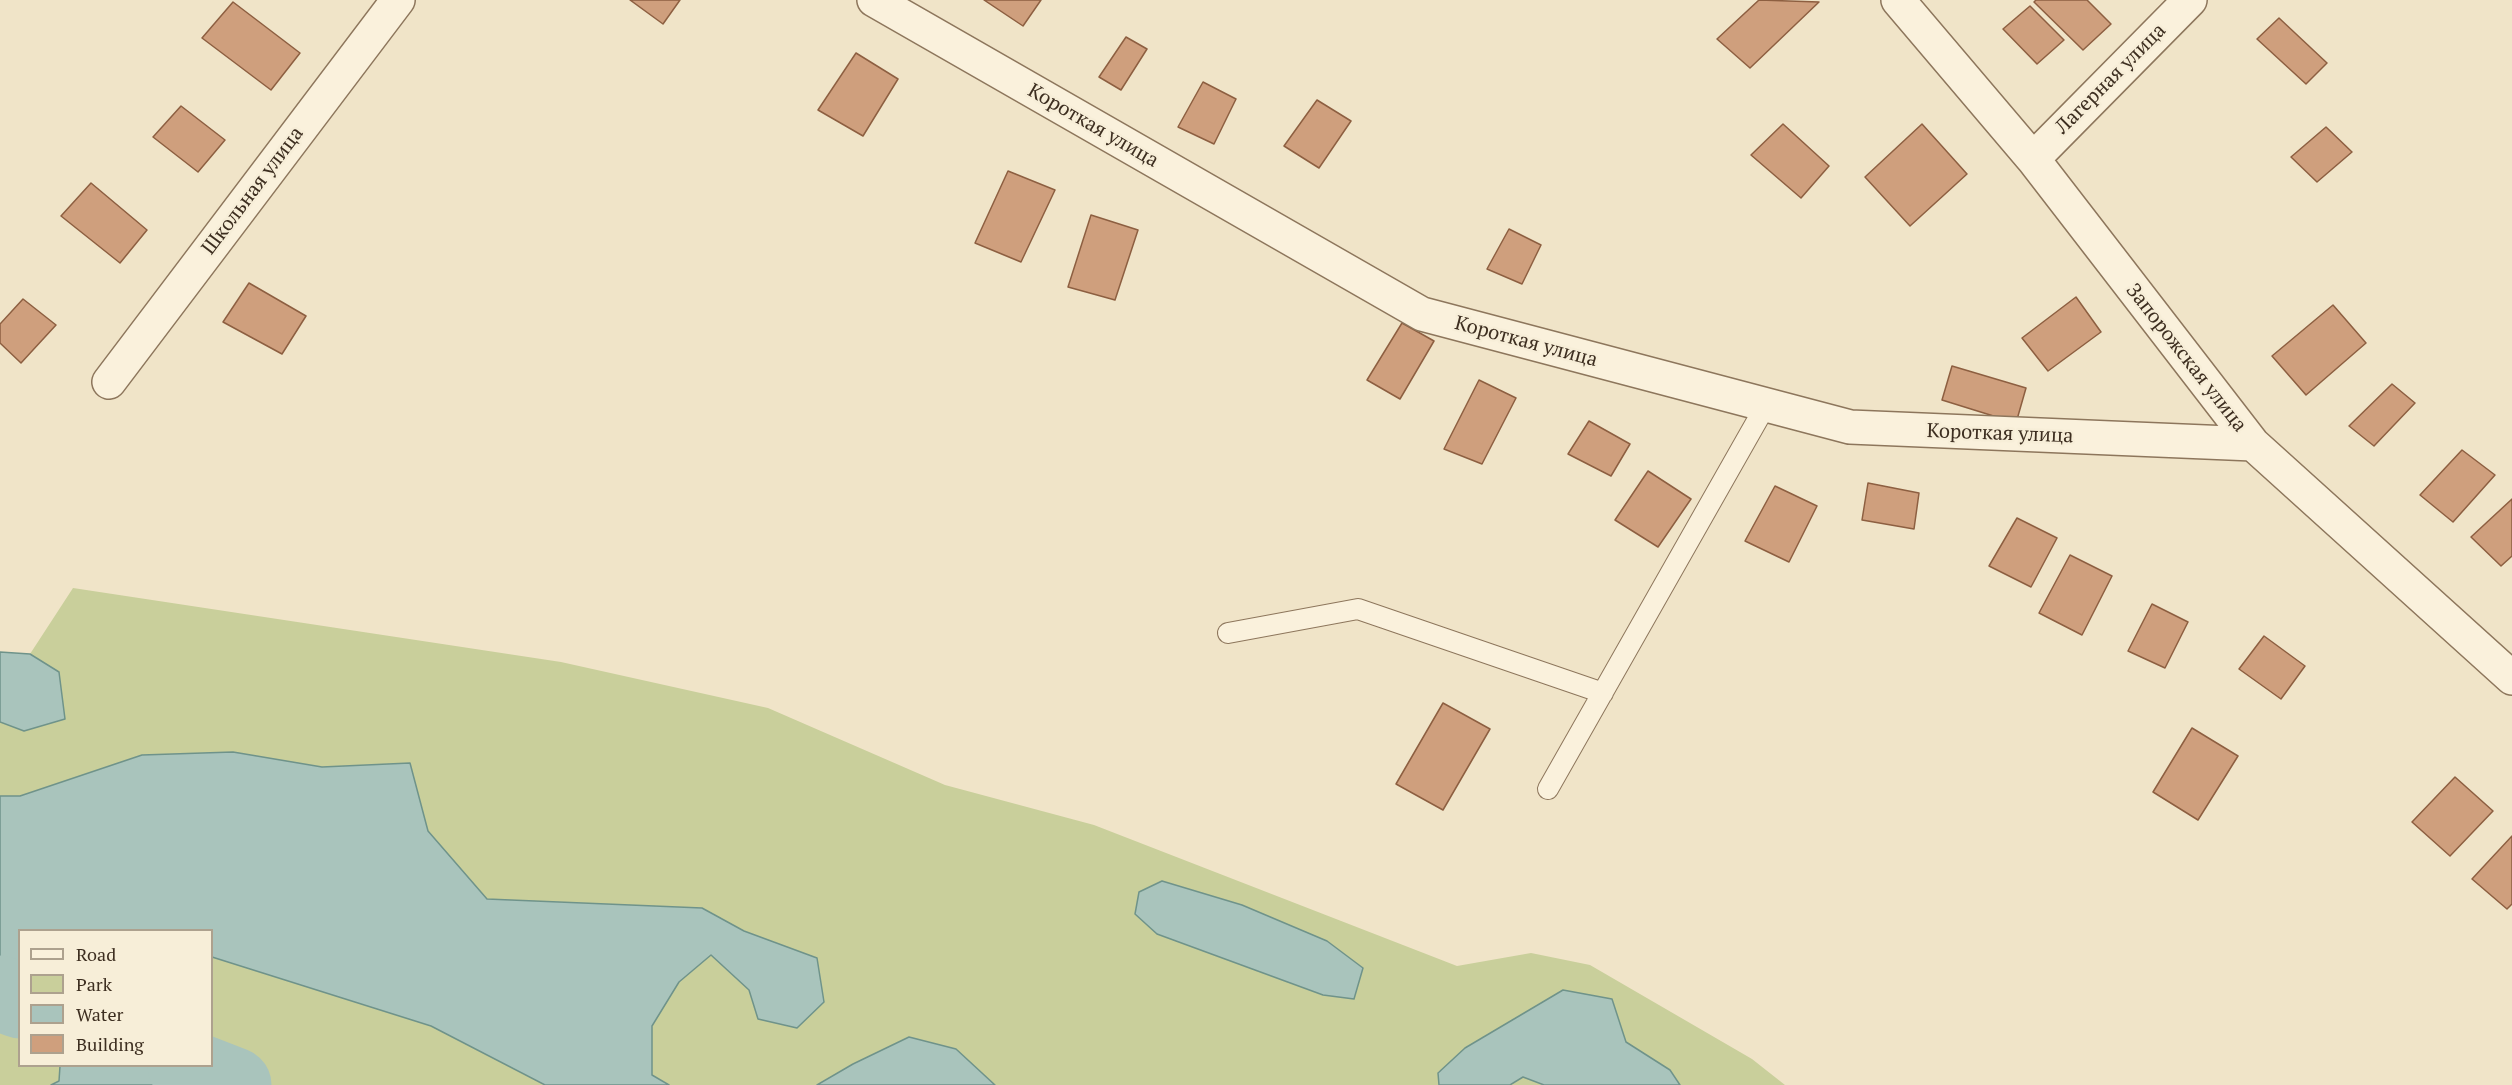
<!DOCTYPE html>
<meta charset="utf-8">
<style>
body{margin:0}
#map{position:relative;width:2512px;height:1085px;overflow:hidden;background:#f0e4c8;font-family:"PT Serif",serif}
canvas{display:block}
.legend{position:absolute;left:18px;top:929px;width:195px;height:138px;box-sizing:border-box;background:#f7eed8;border:2px solid #ada18e;margin:0;padding:8px 10px;list-style:none;font-size:18px;color:#3d2e20}
.legend li{display:flex;align-items:center;gap:12px;height:30px}
.legend b{width:30px;border:2px solid #ada18e}
</style>
<div id="map">
<canvas width="2512" height="1085"></canvas>
<ul class="legend">
<li><b style="height:8px;background:#faf1dc"></b>Road</li>
<li><b style="height:16px;background:#c9cf9b"></b>Park</li>
<li><b style="height:16px;background:#a9c4bc"></b>Water</li>
<li><b style="height:16px;background:#cf9f7d"></b>Building</li>
</ul>
</div>
<script>
const c = document.querySelector('canvas').getContext('2d');
c.lineJoin = 'round';
function fill(path, color) {
  c.fillStyle = color;
  c.fill(path, 'evenodd');
}
function trace(path, color, width, dash) {
  c.strokeStyle = color;
  c.lineWidth = width;
  c.lineCap = dash ? 'butt' : 'round';
  c.setLineDash(dash || []);
  c.stroke(path);
}
function label(font, color, halo, rows, align = 'center') {
  c.font = font + ' "PT Serif",serif';
  c.lineWidth = 5;
  c.setLineDash([]);
  c.textBaseline = 'middle';
  c.strokeStyle = halo;
  c.fillStyle = color;
  for (const [text, x, y, turn = 0] of rows) {
    c.save();
    c.translate(x, y);
    c.rotate((+turn || 0) * Math.PI / 180);
    c.textAlign = isNaN(turn) ? turn : align;
    if (halo) c.strokeText(text, 0, 0);
    c.fillText(text, 0, 0);
    c.restore();
  }
}
fill(new Path2D(`
 M73,588L561,662L768,708L945,785L1094,825L1457,966L1531,953L1590,965L1752,1059L1785,1085H1680L1670,1070L1626,1042L1612,999L1563,990L1438,1072L1439,1085H995L956,1049L909,1037L853,1064L817,1085H669L652,1075V1026L679,982L711,955L749,990L759,1019L817,958L744,931L702,908L487,899L428,831L410,763L322,767L233,752L20,796H0V722L24,731L59,672L30,654Z
 M212,957L431,1026L545,1085H165L151,1066H212Z
 M0,959L19,971L20,1066H60L59,1081L51,1085H0Z
 M1523,1077L1544,1085H1510Z`), '#c9cf9b');
const water = new Path2D(`
 M0,652L30,654L59,672L65,719L24,731L0,722Z
 M233,752L322,767L410,763L428,831L487,899L702,908L744,931L817,958L824,1002L797,1028L758,1019L749,990L711,955L679,982L652,1026V1075L669,1085H545L431,1026L212,957V930H20L19,971L0,959V796H20L142,755Z
 M1162,881L1242,905L1327,941L1363,968L1354,999L1323,995L1157,934L1135,914L1139,892Z
 M1563,990L1612,999L1626,1042L1670,1070L1680,1085H1544L1523,1077L1510,1085H1439L1438,1073L1465,1048Z
 M909,1037L956,1049L995,1085H817L853,1064Z
 M60,1066H151L165,1085H51L59,1081Z`);
fill(water, '#a9c4bc');
trace(water, '#6f938a', 1.5);
trace(new Path2D(`
 M0,993L20,1001
 M185,1066L234,1085`), '#a9c4bc', 75);
const building = new Path2D(`
 M630,0H680L663,24Z
 M984,0H1041L1023,26Z
 M1759,0L1819,2L1750,68L1717,39Z
 M2036,0H2087L2111,24L2083,50L2034,2Z
 M233,2L300,53L271,90L202,38Z
 M2030,6L2064,40L2037,64L2003,29Z
 M2279,18L2327,63L2306,84L2257,39Z
 M1126,37L1147,49L1121,90L1099,77Z
 M856,53L898,79L863,136L818,110Z
 M1203,82L1236,99L1214,144L1178,127Z
 M1317,100L1351,121L1319,168L1284,146Z
 M181,106L225,140L198,172L153,137Z
 M1783,124L1829,166L1801,198L1751,155Z
 M1922,124L1967,174L1910,226L1865,177Z
 M2326,127L2352,152L2317,182L2291,157Z
 M1008,171L1055,190L1021,262L975,243Z
 M91,183L147,230L120,263L61,216Z
 M1091,215L1138,230L1115,300L1068,287Z
 M1509,229L1541,245L1522,284L1487,269Z
 M249,283L306,316L282,354L223,322Z
 M2076,297L2101,332L2048,371L2022,338Z
 M23,299L56,325L21,363L0,343V324Z
 M2333,305L2366,343L2306,395L2272,356Z
 M1402,323L1434,341L1400,399L1367,380Z
 M1952,366L2026,388L2016,423L1942,400Z
 M1479,380L1516,398L1482,464L1444,449Z
 M2392,384L2415,403L2374,446L2349,426Z
 M1589,421L1630,444L1611,476L1568,454Z
 M2462,450L2495,475L2453,522L2420,495Z
 M1648,471L1691,499L1658,547L1615,520Z
 M1868,483L1919,493L1914,529L1862,520Z
 M1775,486L1817,506L1789,562L1745,541Z
 M2512,499V556L2501,566L2471,537Z
 M2017,518L2057,538L2031,587L1989,566Z
 M2070,555L2112,576L2082,635L2039,613Z
 M2152,604L2188,622L2165,668L2128,651Z
 M2264,636L2305,666L2281,699L2239,669Z
 M1443,703L1490,729L1443,810L1396,784Z
 M2192,728L2238,756L2198,820L2153,792Z
 M2455,777L2493,811L2450,856L2412,822Z
 M2512,836V904L2507,909L2472,879Z`);
fill(building, '#cf9f7d');
trace(building, '#8d5f41', 1.5);
const service = new Path2D(`
 M1228,633L1358,609L1603,693
 M1548,789L1766,405`);
const minor = new Path2D(`
 M874,0L1422,314L1850,427L2253,444
 M1898,0L2033,159L2253,444L2512,678
 M2033,159L2190,0
 M109,382L398,0`);
trace(service, '#8d765c', 22);
trace(minor, '#8d765c', 36);
trace(service, '#faf1dc', 20);
trace(minor, '#faf1dc', 33);
label('20px', '#3d2e20', '#f7eed8', [
 ["Лагерная улица",2111,79,-45],
 ["Короткая улица",1093,126,30],
 ["Школьная улица",253,191,-53],
 ["Короткая улица",1526,342,15],
 ["Запорожская улица",2186,358,52],
 ["Короткая улица",2000,434,2]
]);
</script>
